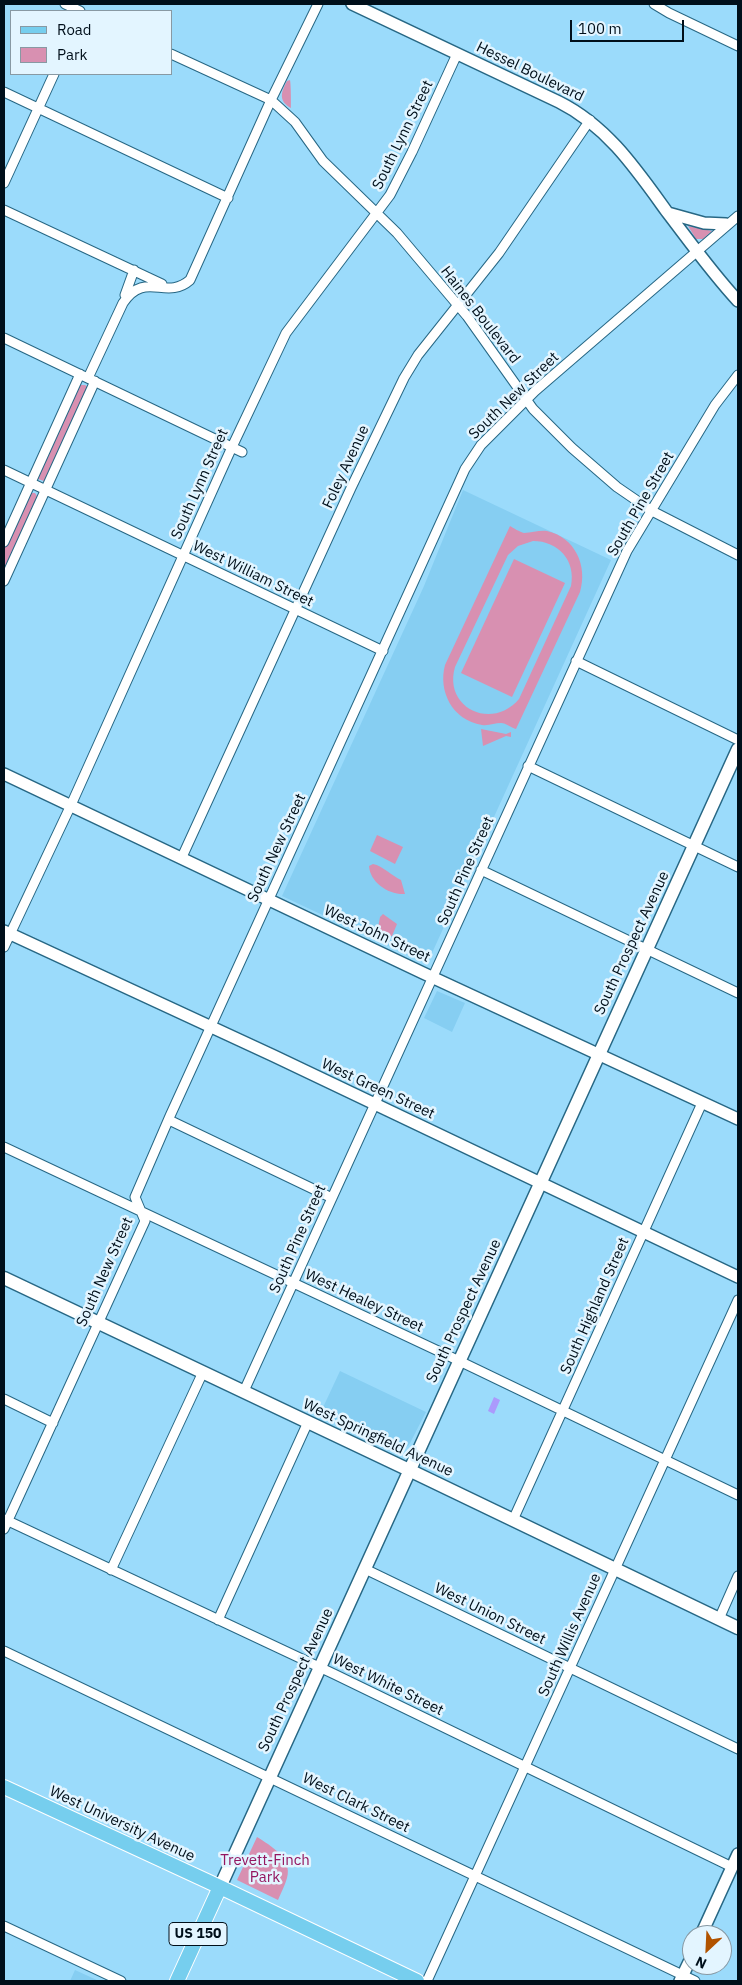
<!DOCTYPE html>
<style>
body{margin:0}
#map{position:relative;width:742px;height:1985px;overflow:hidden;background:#9bdbfb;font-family:"IBM Plex Sans",sans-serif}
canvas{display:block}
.frame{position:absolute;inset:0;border:5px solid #000f1a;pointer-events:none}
.legend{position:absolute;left:10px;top:10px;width:162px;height:65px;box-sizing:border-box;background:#e3f5ff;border:1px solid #8899a3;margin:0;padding:6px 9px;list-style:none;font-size:15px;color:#000f1a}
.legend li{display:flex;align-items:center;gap:10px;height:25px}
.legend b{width:25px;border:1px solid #8899a3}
.north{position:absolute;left:682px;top:1925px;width:50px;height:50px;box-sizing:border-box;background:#e3f5ff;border:1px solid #8899a3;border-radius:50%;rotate:205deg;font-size:14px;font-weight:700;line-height:20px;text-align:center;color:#000f1a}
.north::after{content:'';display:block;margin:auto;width:18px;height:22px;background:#b15300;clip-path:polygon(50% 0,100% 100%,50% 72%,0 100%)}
.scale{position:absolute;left:570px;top:20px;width:114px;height:22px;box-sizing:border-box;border:2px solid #000f1a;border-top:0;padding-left:6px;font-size:15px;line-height:18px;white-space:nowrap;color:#000f1a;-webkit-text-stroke:4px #e3f5ff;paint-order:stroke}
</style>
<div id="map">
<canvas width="742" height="1985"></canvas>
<div class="frame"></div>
<ul class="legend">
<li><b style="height:6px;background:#76ceee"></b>Road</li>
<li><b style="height:14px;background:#d890b1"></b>Park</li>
</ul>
<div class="north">N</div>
<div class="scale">100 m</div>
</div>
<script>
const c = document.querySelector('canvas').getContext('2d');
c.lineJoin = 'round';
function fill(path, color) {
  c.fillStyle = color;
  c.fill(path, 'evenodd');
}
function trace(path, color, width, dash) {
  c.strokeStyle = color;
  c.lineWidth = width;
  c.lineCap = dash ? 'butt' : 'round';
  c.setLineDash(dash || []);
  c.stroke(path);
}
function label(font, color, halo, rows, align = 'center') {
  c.font = font + ' "IBM Plex Sans",sans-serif';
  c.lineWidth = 5;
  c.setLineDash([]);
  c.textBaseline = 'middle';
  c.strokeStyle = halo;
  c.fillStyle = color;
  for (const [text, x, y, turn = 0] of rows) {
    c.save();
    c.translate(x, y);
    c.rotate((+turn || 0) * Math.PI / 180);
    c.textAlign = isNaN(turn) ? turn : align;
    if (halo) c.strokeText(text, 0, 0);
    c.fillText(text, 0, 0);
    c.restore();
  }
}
fill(new Path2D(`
 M463,490L611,560L427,964L282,896L424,586Z
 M437,991L465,1003L452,1032L424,1018Z
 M340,1371L426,1412L409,1445L403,1450L394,1451L319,1416Z
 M75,1970L99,1981H70Z`), '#86cef2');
fill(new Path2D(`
 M290,80C291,84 291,104 291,108C278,101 281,92 287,81Z
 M688,226L712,231L703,239H696Z
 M80,385H85L88,387L48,479L44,481L38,479V475Z
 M31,493H35L39,499L4,574V549Z
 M510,526C513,528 520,532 524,533C532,533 539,530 547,531C575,537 588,566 580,592L516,729C512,728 506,723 501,723C495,723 489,726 482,725C452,720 438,691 445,665ZM533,541C558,541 576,560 571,586L519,699C492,731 443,708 455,667L508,555L518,546Z
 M514,559L565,583L512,697L461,673Z
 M481,729L506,734L511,732V737L506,736L483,746Z
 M377,835L403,847L395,864L370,851Z
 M373,864C383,866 392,876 401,880L405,894C388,895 370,882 369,866Z
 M383,914L397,924L392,936L383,937L377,933L380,917Z
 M257,1837C270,1845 293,1859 287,1878C285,1885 281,1893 278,1900L237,1880Z`), '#d890b1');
fill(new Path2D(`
 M494,1397L500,1400L494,1414L488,1411Z`), '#ab9afc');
const minor = new Path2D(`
 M65,4L80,11
 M654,4L669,13L738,46
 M171,54L271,100L295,122L323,161L397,233L467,316L533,409L572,448L617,487L652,511L738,555
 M4,92L228,198
 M4,183L54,74
 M4,210L162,284
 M125,295L134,270
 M4,338L242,452
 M88,378L123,303C145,270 166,301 190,280L271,100L318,4
 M4,470L383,651
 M4,542L80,374
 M4,581L95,381
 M576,661L738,740
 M528,766L738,867
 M182,857L351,488L404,378L418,355L499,253L590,120
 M481,870L738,993
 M4,947L71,805L232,447L286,333L390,195L412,152L457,54
 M169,1120L332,1198
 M4,1147L451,1357L738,1495
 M244,1391L627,551L715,405L738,375
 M4,1399L53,1423
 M4,1519L334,1674L732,1867
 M513,1520L702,1103
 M4,1529L145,1221L135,1197L170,1116L465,469L481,445L535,391L738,216
 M365,1569L738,1749
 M111,1570L203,1372
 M719,1619L738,1576
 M218,1620L308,1422
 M4,1651L695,1981
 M4,1926L121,1981
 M427,1981L738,1300`);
const tertiary = new Path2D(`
 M352,4L559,102C607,126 636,169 667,212C690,242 712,273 738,301
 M668,213L704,223L726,224
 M4,774L423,973L738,1119
 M4,931L274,1056L738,1277
 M701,1935L738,1854
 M680,1981L692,1956`);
const secondary = new Path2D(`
 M4,1278L409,1470L738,1628
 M220,1887L738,749`);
const primary = new Path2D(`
 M4,1787L220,1887L417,1981
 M177,1981L220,1887`);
trace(minor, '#276784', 11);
trace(tertiary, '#276784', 14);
trace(secondary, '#276784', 15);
trace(primary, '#fff', 16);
trace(minor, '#fff', 9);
trace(tertiary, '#fff', 11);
trace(secondary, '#fff', 12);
trace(primary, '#76ceee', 14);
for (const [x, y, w] of [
 [198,1934,58]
]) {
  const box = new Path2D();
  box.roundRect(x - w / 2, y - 11.5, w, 23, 4);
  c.fillStyle = '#e3f5ff';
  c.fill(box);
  trace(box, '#000f1a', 1);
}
label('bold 14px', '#000f1a', null, [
 ["US 150",198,1934]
]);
label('15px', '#000f1a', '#e3f5ff', [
 ["Hessel Boulevard",530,72,26],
 ["South Lynn Street",403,135,-64],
 ["Haines Boulevard",480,315,52],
 ["South New Street",514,396,-44],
 ["Foley Avenue",346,467,-65],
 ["South Lynn Street",200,484,-66],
 ["South Pine Street",641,504,-60],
 ["West William Street",253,574,26],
 ["South New Street",277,848,-65],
 ["South Pine Street",466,871,-66],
 ["West John Street",377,934,25],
 ["South Prospect Avenue",632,943,-65],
 ["West Green Street",378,1089,25],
 ["South Pine Street",298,1239,-66],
 ["South New Street",105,1272,-66],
 ["West Healey Street",364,1301,25],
 ["South Highland Street",595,1306,-66],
 ["South Prospect Avenue",464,1311,-65],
 ["West Springfield Avenue",378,1438,25],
 ["West Union Street",490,1614,26],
 ["South Willis Avenue",570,1635,-66],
 ["South Prospect Avenue",296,1680,-65],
 ["West White Street",388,1685,26],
 ["West Clark Street",356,1803,26],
 ["West University Avenue",122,1824,25]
]);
label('15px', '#941660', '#e3f5ff', [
 ["Trevett-Finch",265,1861],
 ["Park",265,1878]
]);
</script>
